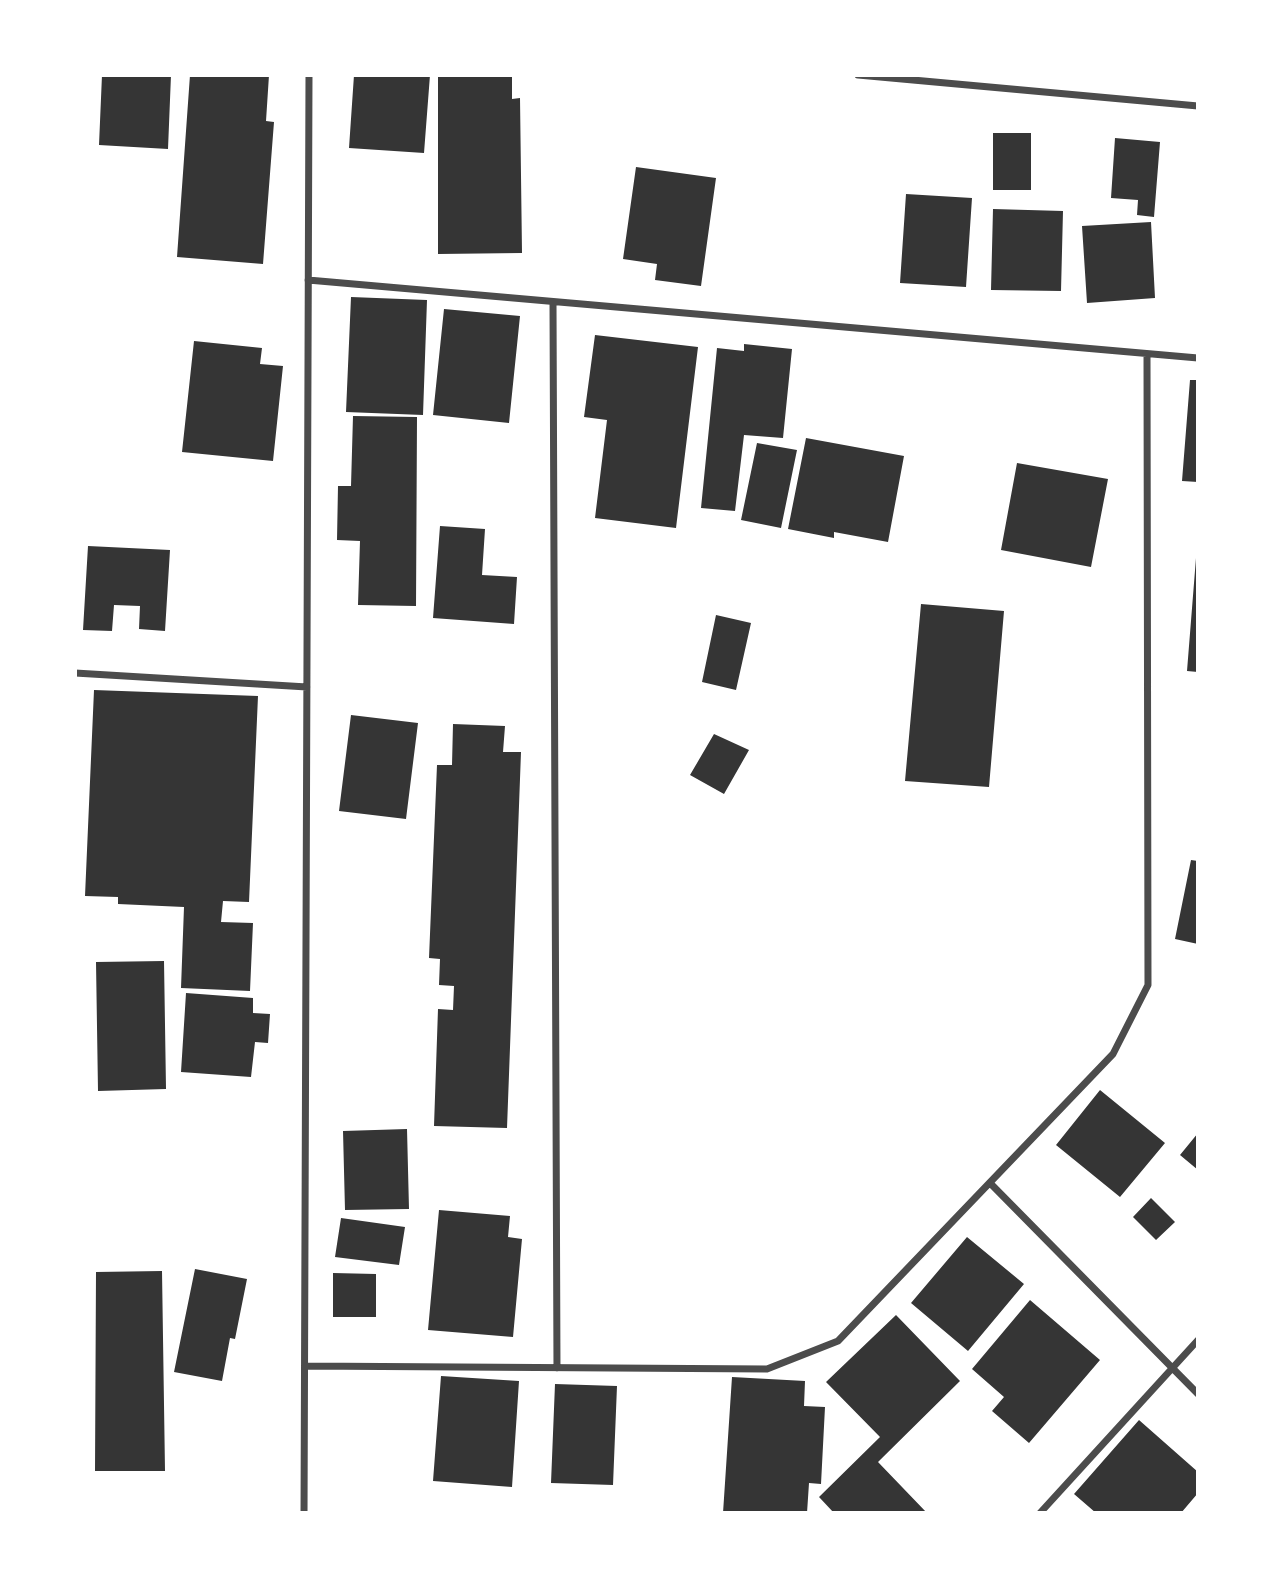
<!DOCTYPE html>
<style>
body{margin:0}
#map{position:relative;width:1273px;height:1588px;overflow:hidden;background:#fff;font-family:Quicksand,sans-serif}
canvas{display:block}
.frame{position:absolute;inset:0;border:77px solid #fff;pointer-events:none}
</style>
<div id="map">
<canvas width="1273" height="1588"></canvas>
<div class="frame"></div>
</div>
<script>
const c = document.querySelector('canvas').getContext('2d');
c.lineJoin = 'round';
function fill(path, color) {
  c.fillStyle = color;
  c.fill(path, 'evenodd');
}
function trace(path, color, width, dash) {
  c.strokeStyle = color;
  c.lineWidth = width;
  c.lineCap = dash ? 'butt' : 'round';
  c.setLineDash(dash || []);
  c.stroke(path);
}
fill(new Path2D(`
 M102,75H171L168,149L99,145Z
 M190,75H269L266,121L274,122L263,264L177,257Z
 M354,75H430L424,153L349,148Z
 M438,75H512V99L520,98L522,253L438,254Z
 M993,133H1031V190H993Z
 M1115,138L1160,142L1154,217L1137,215L1138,200L1111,198Z
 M636,167L716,178L701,286L655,280L657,264L623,259Z
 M906,194L972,198L966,287L900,283Z
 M993,209L1063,211L1061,291L991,290Z
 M1151,222L1155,298L1087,303L1082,226Z
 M351,297L427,300L423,415L346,412Z
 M444,309L520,316L509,423L433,415Z
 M595,335L698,347L676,528L595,518L607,420L584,417Z
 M194,341L262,348L260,364L283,366L273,461L182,452Z
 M744,344L792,349L783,438L744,435L735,511L701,508L717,348L744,351Z
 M1190,380H1198V482L1182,481Z
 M353,416L417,417L416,606L358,605L360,541L337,540L338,486H351Z
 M806,438L904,456L888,542L834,532V538L788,529Z
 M757,443L797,450L781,528L741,520Z
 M1017,463L1108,479L1091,567L1001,550Z
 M440,526L485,529L482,575L517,577L514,624L433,618Z
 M88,546L170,550L165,631L139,629L140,606L114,605L112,631L83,630Z
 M1196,558H1198V672L1187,671Z
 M921,604L1004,611L989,787L905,781Z
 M716,615L751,623L736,690L702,682Z
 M94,690L258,696L249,902L223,901L221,922L253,923L250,991L181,988L184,907L118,904V897L85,896Z
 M351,715L418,723L406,819L339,811Z
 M453,724L505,726L503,752H521L507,1128L434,1126L438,1009L453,1010L454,986L439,985L440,959L429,958L437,765H452Z
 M714,734L749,750L724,794L690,775Z
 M1191,860L1198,861V944L1175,939Z
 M164,961L166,1089L98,1091L96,962Z
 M186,993L253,998V1013L270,1014L268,1043L255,1042L251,1077L181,1072Z
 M1100,1090L1165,1143L1120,1197L1056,1145Z
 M407,1129L409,1209L345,1210L343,1131Z
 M1198,1133V1170L1180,1155Z
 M1151,1198L1175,1222L1156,1240L1133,1217Z
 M439,1210L510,1216L508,1237L522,1239L513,1337L428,1330Z
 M341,1218L405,1227L399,1265L335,1257Z
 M967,1237L1024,1284L968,1351L911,1303Z
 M195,1269L247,1279L235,1339L230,1338L222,1381L174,1372Z
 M162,1271L165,1471H95L96,1272Z
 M333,1273L376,1274V1317H333Z
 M1030,1300L1100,1360L1029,1443L992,1411L1004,1397L972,1369Z
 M896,1315L960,1381L878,1462L927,1513H834L819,1497L880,1437L826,1382Z
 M441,1376L519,1381L512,1487L433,1481Z
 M732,1377L805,1381L804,1406L825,1407L821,1484L809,1483L807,1513H723Z
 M555,1384L617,1386L613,1485L551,1483Z
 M1139,1420L1198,1472V1493L1181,1513H1096L1074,1494Z`), '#353535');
trace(new Path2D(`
 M858,75L1198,106
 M308,280L1198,358
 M553,302L557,1368
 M75,673L307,687
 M990,1183L1198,1394
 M305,1366L767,1369L838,1341L1113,1054L1148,985L1147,354
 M304,1513L309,75
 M1040,1513L1198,1340`), '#4c4c4c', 7);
</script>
